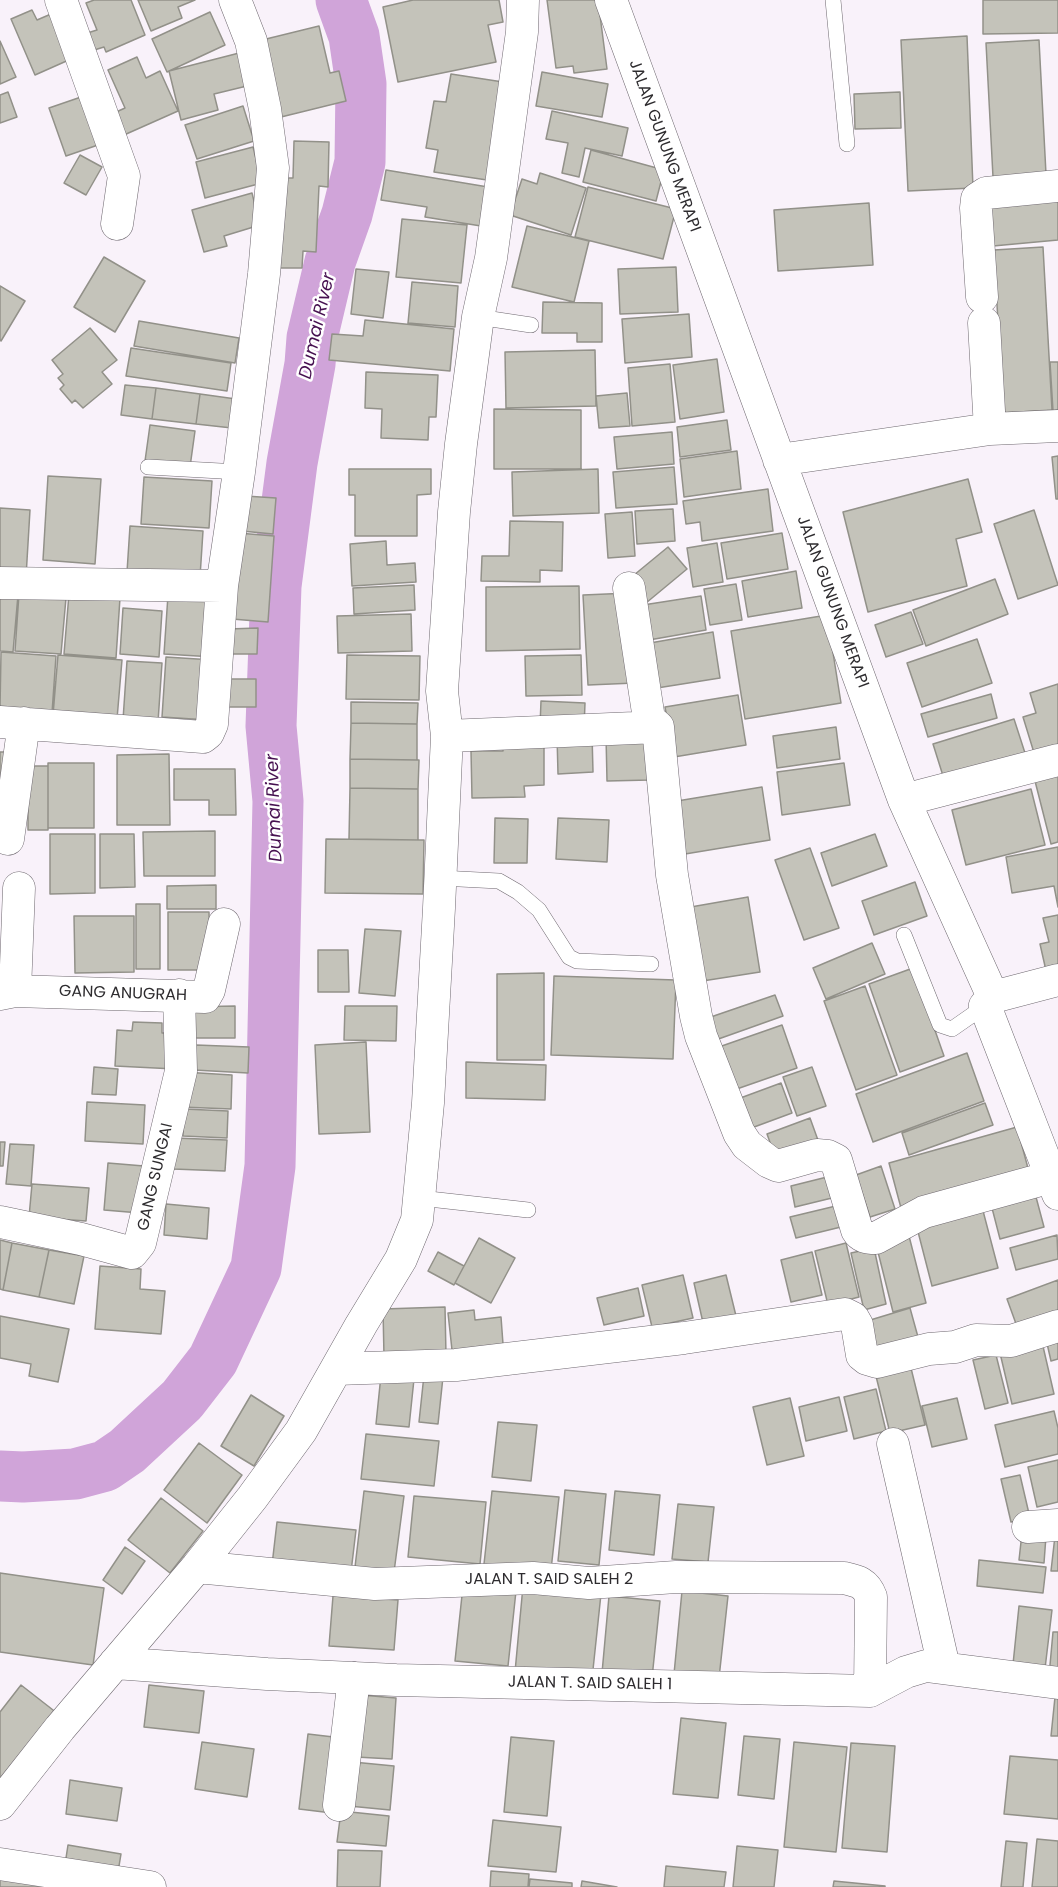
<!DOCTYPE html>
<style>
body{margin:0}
canvas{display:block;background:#f9f2fa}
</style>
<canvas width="1058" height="1887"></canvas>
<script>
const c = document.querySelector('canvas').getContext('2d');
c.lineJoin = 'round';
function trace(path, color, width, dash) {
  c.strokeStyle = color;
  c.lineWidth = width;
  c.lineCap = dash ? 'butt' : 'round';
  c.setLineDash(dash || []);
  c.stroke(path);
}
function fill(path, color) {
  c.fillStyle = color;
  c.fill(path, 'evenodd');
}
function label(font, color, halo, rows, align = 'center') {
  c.font = font + ' Poppins,sans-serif';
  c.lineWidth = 5;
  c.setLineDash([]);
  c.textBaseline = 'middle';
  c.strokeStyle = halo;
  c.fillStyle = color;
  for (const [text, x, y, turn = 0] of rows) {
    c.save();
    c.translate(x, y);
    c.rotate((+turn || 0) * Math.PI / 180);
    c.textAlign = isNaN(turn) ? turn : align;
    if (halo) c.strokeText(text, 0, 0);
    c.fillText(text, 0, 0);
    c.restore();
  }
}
trace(new Path2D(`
 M0,1476L23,1477L75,1474L105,1466L127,1451L182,1400L213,1360L256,1268L270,1166L278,801L271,726L276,586L292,463L310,364L312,338L330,262L347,214L360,162L361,84L354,36L341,0`), '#d0a4d9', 51);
const building = new Path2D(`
 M94,0H131L145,35L106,52L104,47L91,51L84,34L97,30L86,3Z
 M138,0H195L178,7L182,18L151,31Z
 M413,0H499L503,22L488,25L496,62L398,82L383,7Z
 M547,0H598L607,69L574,73L573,66L556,68Z
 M983,0H1058V33L983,34Z
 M32,10L37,20L51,14L71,59L35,75L11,19Z
 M210,12L225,45L167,72L152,39Z
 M319,26L330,73L339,71L346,101L281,117L262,40Z
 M967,36L973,188L908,191L901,40Z
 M1039,40L1046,174L993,177L986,43Z
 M0,41L16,77L0,84Z
 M243,52L251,85L214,94L218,110L181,120L169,71Z
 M137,57L146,78L160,71L178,111L124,135L114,113L125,108L108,70Z
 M542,72L608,84L602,117L536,106Z
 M451,74L503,82L487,180L434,172L438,150L426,148L434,101L446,102Z
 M8,92L17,117L0,123V95Z
 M900,92L901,128L855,129L854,94Z
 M81,97L98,145L66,156L49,108Z
 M243,106L254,141L197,159L185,125Z
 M552,111L628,128L622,156L585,148L579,177L562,173L568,143L546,139Z
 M294,141L329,142L328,187L319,186L316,252L303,251L302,268H277L280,178H293Z
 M253,147L262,183L205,198L196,162Z
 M591,150L664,170L656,201L583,182Z
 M80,155L102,167L86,195L64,183Z
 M386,170L488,187L481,226L425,217L427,207L381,200Z
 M540,173L586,188L571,235L510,215L522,179L537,184Z
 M588,187L676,209L663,259L575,237Z
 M1058,190V240L993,246L989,197Z
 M252,193L260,225L224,236L227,246L204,252L192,210Z
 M869,203L873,265L778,271L774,210Z
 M402,219L467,225L461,283L396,277Z
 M527,226L589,241L574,302L512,287Z
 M1043,247L1052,410L1003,413L994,250Z
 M104,257L145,281L115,332L74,307Z
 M676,267L678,312L620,314L618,269Z
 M356,269L389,272L383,318L351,314Z
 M412,282L458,286L455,327L408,323Z
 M0,286L25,301L1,341L0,340Z
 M543,302L602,303V342H577V333H542Z
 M689,314L692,357L625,363L622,319Z
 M365,320L454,329L450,371L329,360L332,334L363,336Z
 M139,321L239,338L235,363L134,346Z
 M90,328L117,360L102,372L112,384L83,408L75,400L72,403L60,389L64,385L58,378L63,374L52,360Z
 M131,348L231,363L227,391L126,376Z
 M595,350L596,406L506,408L505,352Z
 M717,359L724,412L680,419L673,365Z
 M1050,362H1058V410L1053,411Z
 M670,364L675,422L632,426L628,368Z
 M366,372L438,375L436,417H429L428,440L381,438L382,409L365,408Z
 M125,385L156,388L152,419L121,415Z
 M156,388L200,394L196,424L152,419Z
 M627,393L630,426L599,428L596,396Z
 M200,394L236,399L232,428L196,424Z
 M494,409L581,410V469H494Z
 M727,420L731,450L680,457L677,427Z
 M150,425L195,431L190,467L145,461Z
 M672,432L674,464L617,469L614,437Z
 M737,451L741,489L684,497L680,459Z
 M1058,456V499H1056L1052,457Z
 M674,467L677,504L616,508L613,472Z
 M349,469H431V494L417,495V536H355V495H349Z
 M598,469L599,513L513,516L512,472Z
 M48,476L101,479L95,564L43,560Z
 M144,477L212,481L209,528L141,524Z
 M968,479L982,532L956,539L967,586L868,612L843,512Z
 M768,489L773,531L702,541L700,522L686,524L683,501Z
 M245,496L276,498L273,534L242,531Z
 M0,508L30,510L26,577L0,576Z
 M673,509L675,541L637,544L635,511Z
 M1034,510L1058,585L1018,599L994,524Z
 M632,512L635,556L608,558L605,514Z
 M510,521L563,522L562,571L540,570V582L481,581L482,556H509Z
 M130,526L203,531L200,577L127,572Z
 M238,533L274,536L268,622L232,619Z
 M782,533L788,569L727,579L721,543Z
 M386,541L387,565L415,563L416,582L352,586L350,544Z
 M717,543L723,582L693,587L687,548Z
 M668,547L687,569L646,603L634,575Z
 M796,571L802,608L748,617L742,581Z
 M995,579L1008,614L926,646L913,610Z
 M736,584L742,620L710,625L704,589Z
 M414,585L415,610L354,614L353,588Z
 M579,586L580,649L486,651V587Z
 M630,593L635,683L588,685L583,595Z
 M0,594L18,595L13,652L0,651Z
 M19,594L66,598L61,654L15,651Z
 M69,594L120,598L116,658L64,654Z
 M168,595L218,599L214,657L164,654Z
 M701,596L706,630L649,640L643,605Z
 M123,608L162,611L159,657L120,654Z
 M911,612L923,644L886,657L875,625Z
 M411,614L412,651L338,653L337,616Z
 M827,615L841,703L745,719L731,631Z
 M258,628L257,654H228V629Z
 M713,632L720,678L657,688L650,643Z
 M977,639L992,683L922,707L907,663Z
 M1,652L56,656L52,713L0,709Z
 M58,655L122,660L117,719L53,715Z
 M347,655L420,656L419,700L346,699Z
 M581,655L582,695L526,696L525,656Z
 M166,657L213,660L208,720L162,717Z
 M127,661L162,663L158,722L123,720Z
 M225,679H256V707H225Z
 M1058,684V749L1035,756L1023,717L1036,713L1030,693Z
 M991,694L997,718L928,737L921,714Z
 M738,695L746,745L674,757L665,707Z
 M541,701L585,703L584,729L540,726Z
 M351,702L418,703L417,724L351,723Z
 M1014,719L1025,753L944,779L933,744Z
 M351,723L417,724V760L350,759Z
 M836,727L840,759L777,768L773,736Z
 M592,734L593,772L558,774L557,736Z
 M650,735V780L607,781L606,736Z
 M503,739H544V785L524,786L525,797L472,798L471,751H503Z
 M0,752H7L0,810Z
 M169,754L170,825H117V755Z
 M350,759L419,760L418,789L350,788Z
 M48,763H94V828H48Z
 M844,763L850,805L782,815L777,772Z
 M28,766H48V830H28Z
 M174,769H235L236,815H209V800H174Z
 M1058,775V842L1051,844L1035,781Z
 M762,787L770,840L679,855L671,802Z
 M350,788L418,789V840L349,839Z
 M1031,789L1045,845L966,865L952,810Z
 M495,818L528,819L527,863H494Z
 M558,818L609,820L607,862L556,859Z
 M215,831V876H144L143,832Z
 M50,834H95V893L50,894Z
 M100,834H134L135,887L100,888Z
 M875,834L887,866L832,886L821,853Z
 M326,839L424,840L423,894L325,893Z
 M1058,847V907L1054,886L1012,893L1006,857Z
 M810,848L839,928L804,940L775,860Z
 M915,882L927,916L874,935L862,901Z
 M216,885V909H167V886Z
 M748,897L760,972L696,982L685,908Z
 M136,904H160V969H136Z
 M168,912H209L210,970H168Z
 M1058,915V972L1047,975L1040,944L1049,942L1043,918Z
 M74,916H134V972L75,973Z
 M365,929L401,931L395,996L359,993Z
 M872,943L885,974L826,999L813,968Z
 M318,950H348L349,992H318Z
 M913,968L944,1056L900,1072L869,984Z
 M544,973V1060H497V974Z
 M554,976L676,980L673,1059L551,1055Z
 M865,986L897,1075L856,1090L824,1001Z
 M775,995L783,1016L710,1042L702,1020Z
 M235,1006V1038H187L186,1007Z
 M345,1006H397L396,1041L344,1040Z
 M133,1022L162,1023V1033H177L175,1069L115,1066L117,1030L132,1031Z
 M782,1025L797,1068L731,1091L716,1048Z
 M366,1042L370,1132L319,1134L315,1045Z
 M196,1045L249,1047L248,1073L194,1070Z
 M967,1053L984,1101L873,1142L856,1094Z
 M466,1062L546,1065L545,1100L466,1098Z
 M94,1067L118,1069L116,1095L92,1094Z
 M812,1067L826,1106L797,1116L783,1077Z
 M183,1072L232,1075L231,1109L181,1107Z
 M781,1083L792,1113L746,1130L735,1100Z
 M87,1102L145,1105L143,1144L85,1141Z
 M985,1103L993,1125L909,1155L902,1133Z
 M184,1109L228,1111L227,1138L183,1136Z
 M810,1118L819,1143L776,1159L767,1134Z
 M1017,1127L1029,1172L901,1208L889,1163Z
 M175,1138L227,1140L225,1171L173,1169Z
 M0,1142H5L3,1166H0Z
 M10,1144L34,1145L31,1186L6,1184Z
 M108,1163L144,1166L140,1213L104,1210Z
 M881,1166L895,1209L870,1217L856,1175Z
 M831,1176L836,1197L795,1207L791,1186Z
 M32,1184L89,1188L86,1221L29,1217Z
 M1036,1197L1044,1227L1000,1239L992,1208Z
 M166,1204L209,1208L207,1239L164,1235Z
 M840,1205L845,1226L796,1238L790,1217Z
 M982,1207L998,1268L932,1286L916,1224Z
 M908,1232L926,1303L893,1312L875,1240Z
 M1057,1235L1058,1259L1016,1270L1010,1248Z
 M479,1238L515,1258L491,1303L455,1283Z
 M0,1240L12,1243L3,1290L0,1289Z
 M12,1243L49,1250L39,1297L3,1290Z
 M846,1243L859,1297L828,1305L815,1251Z
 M874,1248L886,1304L864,1310L851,1253Z
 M49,1250L84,1256L74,1304L39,1297Z
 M438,1252L464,1266L454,1285L428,1271Z
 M812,1252L822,1295L791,1302L781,1260Z
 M100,1266L141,1269L140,1289L165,1291L161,1334L95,1329Z
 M683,1275L693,1318L652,1327L642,1285Z
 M726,1275L737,1320L704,1327L694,1283Z
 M1058,1280V1317L1019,1332L1007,1299Z
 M638,1288L644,1316L604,1325L597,1298Z
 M445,1307L446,1355L384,1357L383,1309Z
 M910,1308L918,1337L875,1349L867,1321Z
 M474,1310L475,1320L501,1317L503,1344L452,1350L448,1313Z
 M0,1316L69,1329L58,1382L29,1376L31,1364L0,1358Z
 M1058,1336V1359L1051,1361L1046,1339Z
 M1042,1342L1054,1394L1012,1404L1000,1353Z
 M996,1355L1008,1403L985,1409L973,1360Z
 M909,1360L925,1425L890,1433L874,1368Z
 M381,1375L414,1379L409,1427L376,1424Z
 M424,1375L443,1377L438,1424L419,1422Z
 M876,1389L886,1431L854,1439L844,1397Z
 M251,1395L284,1416L254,1466L221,1446Z
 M839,1397L847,1431L806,1441L799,1407Z
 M790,1398L804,1456L767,1465L753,1407Z
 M957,1398L967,1439L932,1447L922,1406Z
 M1054,1411L1058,1428V1454L1005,1467L995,1425Z
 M498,1422L537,1425L531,1481L492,1477Z
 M366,1434L439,1441L434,1486L361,1479Z
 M199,1443L242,1475L207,1523L164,1490Z
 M1058,1460V1502L1037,1507L1028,1467Z
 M1020,1475L1030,1518L1011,1522L1001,1479Z
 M565,1490L606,1494L599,1565L558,1561Z
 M364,1491L404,1496L394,1572L355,1567Z
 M492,1491L559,1497L551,1570L484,1564Z
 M615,1491L660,1495L654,1555L609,1550Z
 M414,1496L486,1502L480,1564L408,1557Z
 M161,1498L203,1531L170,1573L128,1540Z
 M678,1504L714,1507L708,1562L672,1559Z
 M277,1522L356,1530L351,1572L272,1565Z
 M1056,1527H1058V1571H1051Z
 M1022,1533L1046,1536L1044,1563L1019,1560Z
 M125,1547L145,1561L122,1594L103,1580Z
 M979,1560L1046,1567L1043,1593L977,1586Z
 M0,1573L104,1588L93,1665L0,1652Z
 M463,1586L516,1591L508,1666L455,1661Z
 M523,1586L601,1594L592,1679L515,1672Z
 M682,1591L728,1596L719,1678L674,1674Z
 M333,1596L398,1600L394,1650L329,1646Z
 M609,1596L660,1601L652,1678L602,1673Z
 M1019,1606L1052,1610L1044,1677L1012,1674Z
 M1053,1632H1058V1676H1049Z
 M21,1685L62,1717L0,1796V1712Z
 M149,1685L204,1691L199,1733L144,1727Z
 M361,1695L396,1698L392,1759L356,1757Z
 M1055,1697H1058V1736H1051Z
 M681,1718L726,1723L718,1798L673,1794Z
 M308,1734L342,1738L332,1813L299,1809Z
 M744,1736L780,1739L774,1799L738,1795Z
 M511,1737L554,1741L547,1816L504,1812Z
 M202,1742L254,1749L247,1797L195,1789Z
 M794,1742L847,1747L836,1852L784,1847Z
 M851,1743L895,1746L887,1852L842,1848Z
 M1010,1756L1058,1760V1819L1004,1814Z
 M353,1762L394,1766L390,1810L349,1806Z
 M70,1780L122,1788L117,1821L66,1814Z
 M341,1811L389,1816L386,1846L337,1842Z
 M493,1820L561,1827L556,1872L488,1866Z
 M1037,1839L1058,1841V1887H1032Z
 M1006,1841L1027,1843L1023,1887H1001Z
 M68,1845L121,1854L117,1878L64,1871Z
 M737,1846L778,1850L774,1887H733Z
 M338,1850L382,1851L380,1887H337Z
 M666,1866L726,1872L724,1887H664Z
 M491,1871L529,1874L528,1887H490Z
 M0,1877L54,1887H0Z
 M530,1879L572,1883V1887H529Z
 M582,1881L617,1887H581Z
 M834,1881L885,1886V1887H833Z`);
fill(building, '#c4c3ba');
trace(building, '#929189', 1.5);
const service = new Path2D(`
 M833,0L847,144
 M478,317L531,325
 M148,467L239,472
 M440,878L499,881L518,892L539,910L569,957L577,961L651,964
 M904,935L940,1025L952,1029L985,1006
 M420,1198L528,1210`);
const minor = new Path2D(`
 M61,0L124,176L117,224
 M611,0L904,800L993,997L985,1006L1058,1194
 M982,297L976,208L977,199L986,193L1058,186
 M984,323L990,429
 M779,460L990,429L1058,426
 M0,583L222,586
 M629,588L649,719L658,727L672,875L696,1016L701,1036L739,1133L747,1145L769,1162L778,1166L817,1155L828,1156L836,1160L857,1230C861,1237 867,1238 876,1238L924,1212L1051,1177
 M0,722L203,737L208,733L212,724L222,586L239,472L264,274L273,168L265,109L251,41L235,0
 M447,736L658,727
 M904,800L1058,760
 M8,839L24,723
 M15,991L19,888
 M0,994L15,991L205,997L209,990L224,924
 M993,997L1058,980
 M0,1222L81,1239L132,1253L140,1243L181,1071L179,995
 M336,1369L456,1365L684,1338L845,1314L853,1318L857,1325L862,1355L867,1359L877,1362L929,1349L955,1347L976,1340L1011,1341L1058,1326
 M893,1444L944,1667
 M1028,1527L1058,1525
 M197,1567L375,1584L533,1578L589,1583L676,1577L844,1578C858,1581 866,1583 871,1597L870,1691
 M115,1663L267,1674L396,1680L870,1691L906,1672L926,1666L1058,1683
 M0,1804L60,1728L197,1567L252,1498L301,1431L361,1325L401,1259L417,1220L428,1103L439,908L447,736L442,691L454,512L461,444L478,317L491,258L522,32L523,0
 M339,1805L354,1678
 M0,1864L150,1887`);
trace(service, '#6f6970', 16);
trace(minor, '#6f6970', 33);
trace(service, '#fff', 15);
trace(minor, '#fff', 32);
label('16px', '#2e2c2f', '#fff', [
 ["JALAN GUNUNG MERAPI",664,146,70],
 ["JALAN GUNUNG MERAPI",832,602,70],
 ["GANG ANUGRAH",123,994,2],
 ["GANG SUNGAI",156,1177,-77],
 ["JALAN T. SAID SALEH 2",549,1580],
 ["JALAN T. SAID SALEH 1",590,1684,1]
]);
label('italic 18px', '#461050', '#fff', [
 ["Dumai River",318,326,-77],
 ["Dumai River",275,808,-92]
]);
</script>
